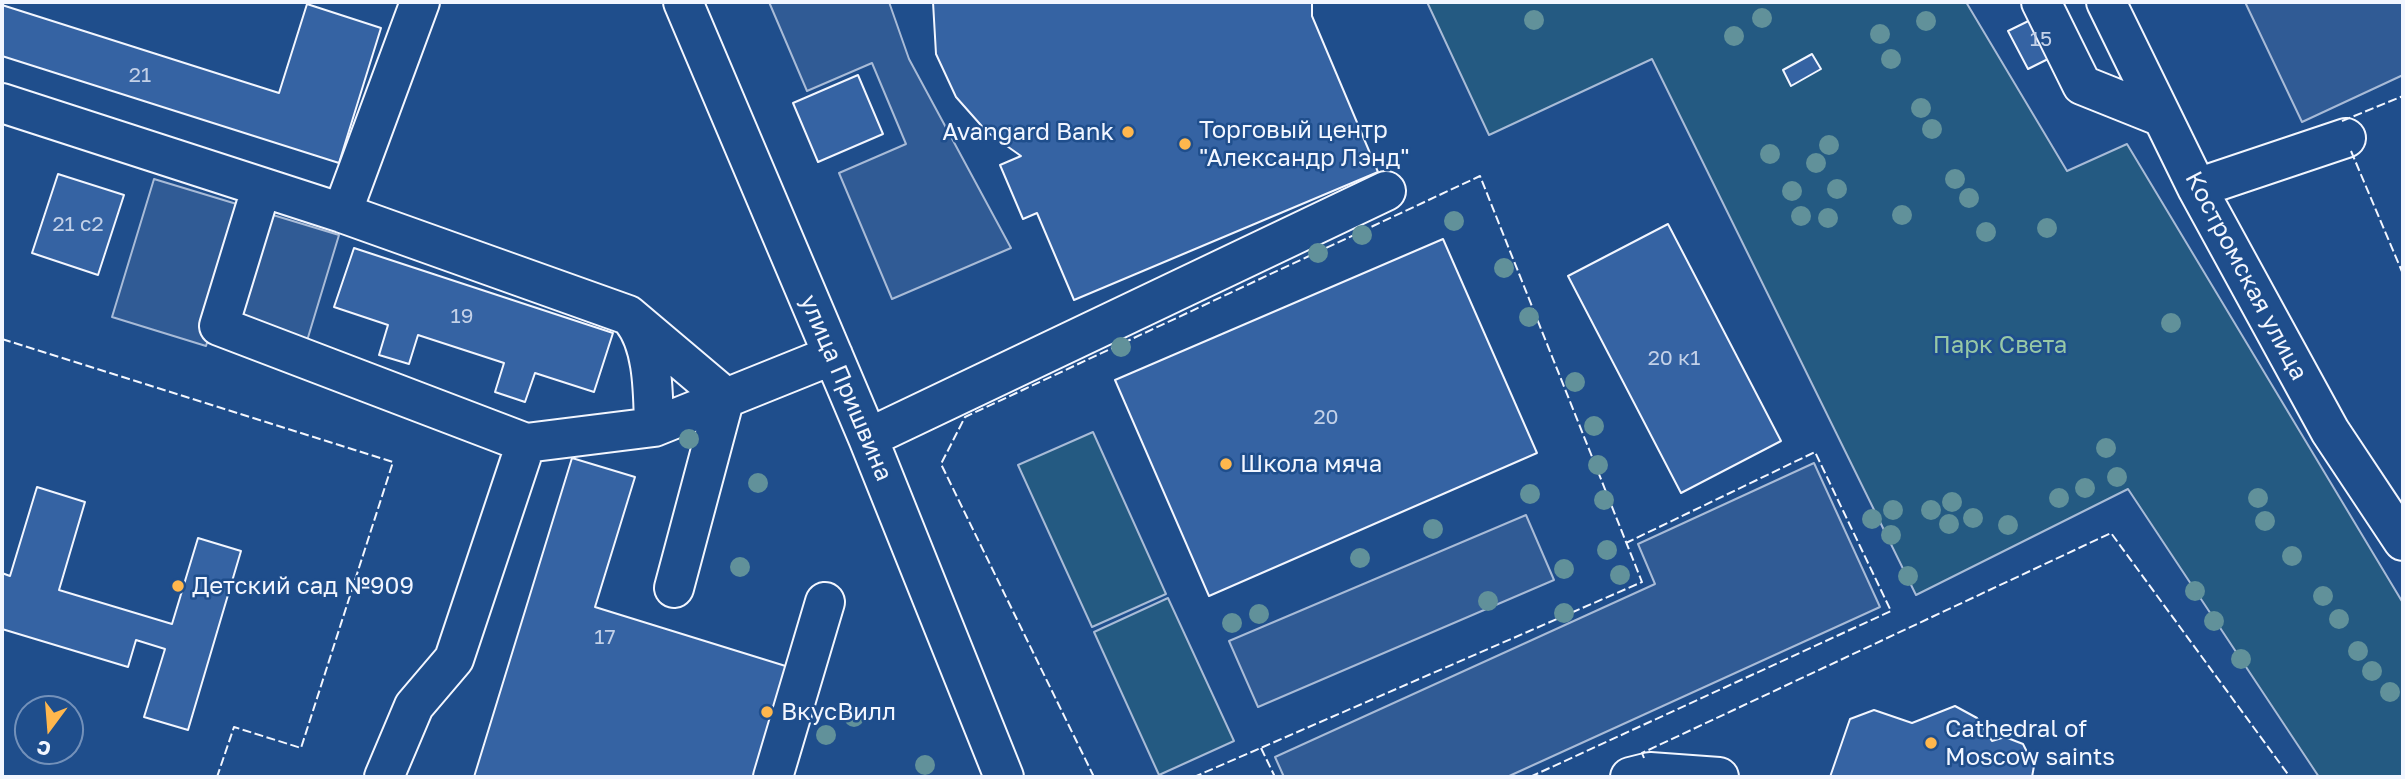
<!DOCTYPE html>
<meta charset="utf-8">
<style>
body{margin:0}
#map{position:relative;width:2405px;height:779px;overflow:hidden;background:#1f4e8c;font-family:"Golos Text",sans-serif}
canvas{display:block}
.frame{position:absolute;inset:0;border:4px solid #f2f6ff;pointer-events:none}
.north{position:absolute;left:14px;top:695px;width:70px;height:70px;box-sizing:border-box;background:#1f4e8c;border:2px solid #7391ba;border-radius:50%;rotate:196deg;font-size:19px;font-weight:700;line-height:28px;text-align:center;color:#f2f6ff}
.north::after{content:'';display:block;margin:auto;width:24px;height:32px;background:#ffb74d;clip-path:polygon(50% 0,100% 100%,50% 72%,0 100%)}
</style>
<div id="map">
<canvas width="2405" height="779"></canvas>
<div class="frame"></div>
<div class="north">С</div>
</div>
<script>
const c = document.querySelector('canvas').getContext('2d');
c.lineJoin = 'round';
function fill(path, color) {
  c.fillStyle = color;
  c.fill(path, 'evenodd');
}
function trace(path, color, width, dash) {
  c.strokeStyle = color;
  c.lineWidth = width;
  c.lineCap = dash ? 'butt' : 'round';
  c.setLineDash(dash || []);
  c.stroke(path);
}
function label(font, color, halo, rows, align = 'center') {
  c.font = font + ' "Golos Text",sans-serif';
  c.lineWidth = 5;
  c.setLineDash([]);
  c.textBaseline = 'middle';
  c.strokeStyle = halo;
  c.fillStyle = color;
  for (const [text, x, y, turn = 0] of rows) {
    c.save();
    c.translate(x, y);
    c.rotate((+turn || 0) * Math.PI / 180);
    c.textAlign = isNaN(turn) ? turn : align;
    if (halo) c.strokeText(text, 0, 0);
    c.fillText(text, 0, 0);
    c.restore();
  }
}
const green = new Path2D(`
 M1427,2H1966L2067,171L2127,144L2403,603V777H2319L2128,489L1916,595L1652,59L1489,135Z
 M1093,432L1166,594L1092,627L1018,465Z
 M1168,598L1234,741L1159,775L1094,632Z`);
fill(green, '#245a82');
trace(green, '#a8bbd7', 2);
const parking = new Path2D(`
 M769,2H889L909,59L1011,248L892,299L839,173L906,144L872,63L807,91Z
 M2245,2H2403V75L2302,122Z
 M154,179L339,235L303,354L212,327L206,346L112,317Z
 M1814,463L1880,607L1507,777H1284L1275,757L1655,584L1638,544Z
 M1526,515L1554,580L1258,707L1229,641Z`);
fill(parking, '#305b95');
trace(parking, '#a8bbd7', 2);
const building = new Path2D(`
 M933,2H1312V16L1378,172L1074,300L1037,213L1023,219L1000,165L1021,156L987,132L956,97L936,54Z
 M307,4L381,28L339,163L2,56V5L279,93Z
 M2055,8L2074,46L2028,69L2008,31Z
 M1812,54L1821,69L1791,86L1783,70Z
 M858,75L883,134L818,162L793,103Z
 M58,174L124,195L98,275L32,253Z
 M1668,224L1781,441L1681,493L1568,276Z
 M1443,239L1537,453L1209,596L1115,380Z
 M354,248L613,333L594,392L535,373L525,402L495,392L504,363L418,335L409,364L379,355L388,325L334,307Z
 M572,458L635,477L595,607L792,668L759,777H474Z
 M37,487L85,502L59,590L172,624L198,538L241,551L188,730L144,717L165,649L136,640L128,667L2,629V573L10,576Z
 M1955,706L1977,718L1992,741L2005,737L2023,744L2034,766L2032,777H1830L1850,719L1874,710L1912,723Z`);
fill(building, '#3563a3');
trace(building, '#f2f6ff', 2);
const minor = new Path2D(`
 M683,2L868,438L1004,777
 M2041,2L2082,85L2162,117
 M2106,2L2197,188L2330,431L2403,541
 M2,103L342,213L628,315L725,397L674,588
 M2197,188L2346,138
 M261,189L219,326L526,443L654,427L833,355
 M342,213L420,2
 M632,319C654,346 653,394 654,427
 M868,438L1386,191
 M384,777L414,706L454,659L526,443
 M773,777L825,602
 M1630,777L1650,772L1719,777`);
trace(minor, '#f2f6ff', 42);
trace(minor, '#1f4e8c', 38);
trace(new Path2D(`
 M2342,121L2403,96
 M2351,151L2403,274
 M2,339L393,462L301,748L234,727L217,777
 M1261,748L1275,777
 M1644,758L1642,753L2111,533L2290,777
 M2,776L7,777
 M1094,777L941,464L965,417L1480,176L1642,582L1194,777
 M1530,777L1891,611L1815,452L1626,543`), '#f2f6ff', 2, [9, 3.5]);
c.fillStyle = '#61919a';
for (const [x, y] of [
 [1762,18],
 [1534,20],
 [1926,21],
 [1880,34],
 [1734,36],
 [1891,59],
 [1921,108],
 [1932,129],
 [1829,145],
 [1770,154],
 [1816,163],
 [1955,179],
 [1837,189],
 [1792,191],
 [1969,198],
 [1902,215],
 [1801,216],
 [1828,218],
 [1454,221],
 [2047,228],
 [1986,232],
 [1362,235],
 [1318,253],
 [1504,268],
 [1529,317],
 [2171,323],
 [1121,347],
 [1575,382],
 [1594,426],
 [689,439],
 [2106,448],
 [1598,465],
 [2117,477],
 [758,483],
 [2085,488],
 [1530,494],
 [2059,498],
 [2258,498],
 [1604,500],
 [1952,502],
 [1893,510],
 [1931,510],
 [1973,518],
 [1872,519],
 [2265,521],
 [1949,524],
 [2008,525],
 [1433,529],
 [1891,535],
 [1607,550],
 [2292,556],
 [1360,558],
 [740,567],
 [1564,569],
 [1620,575],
 [1908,576],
 [2195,591],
 [2323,596],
 [1488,601],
 [1564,613],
 [1259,614],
 [2339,619],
 [2214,621],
 [1232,623],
 [2358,651],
 [2241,659],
 [2372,671],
 [2390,692],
 [854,717],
 [826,735],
 [925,765]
]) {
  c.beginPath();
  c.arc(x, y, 10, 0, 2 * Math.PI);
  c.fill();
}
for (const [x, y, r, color] of [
 [1128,132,7,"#ffb74d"],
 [1185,144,7,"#ffb74d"],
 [1226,464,7,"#ffb74d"],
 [178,586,7,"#ffb74d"],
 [767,712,7,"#ffb74d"],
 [1931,743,7,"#ffb74d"]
]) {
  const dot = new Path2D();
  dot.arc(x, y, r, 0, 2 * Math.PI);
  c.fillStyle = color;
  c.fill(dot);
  trace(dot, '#1f4e8c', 2.5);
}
label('21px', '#c3d1e8', null, [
 ["15",2041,39],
 ["21",140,75],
 ["21 с2",78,224],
 ["19",462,316],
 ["20 к1",1674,358],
 ["20",1326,417],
 ["17",605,637]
]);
label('24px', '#f2f6ff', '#1f4e8c', [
 ["Торговый центр",1199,130],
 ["\"Александр Лэнд\"",1199,158],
 ["Avangard Bank",1114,132,"right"],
 ["Школа мяча",1240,464],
 ["Детский сад №909",192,586],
 ["ВкусВилл",781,712],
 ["Cathedral of",1945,729],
 ["Moscow saints",1945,757]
], 'left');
label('24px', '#f2f6ff', '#1f4e8c', [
 ["Костромская улица",2246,276,62],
 ["улица Пришвина",846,388,67]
]);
label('24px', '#97c8a6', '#1f4e8c', [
 ["Парк Света",2000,345]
]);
</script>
